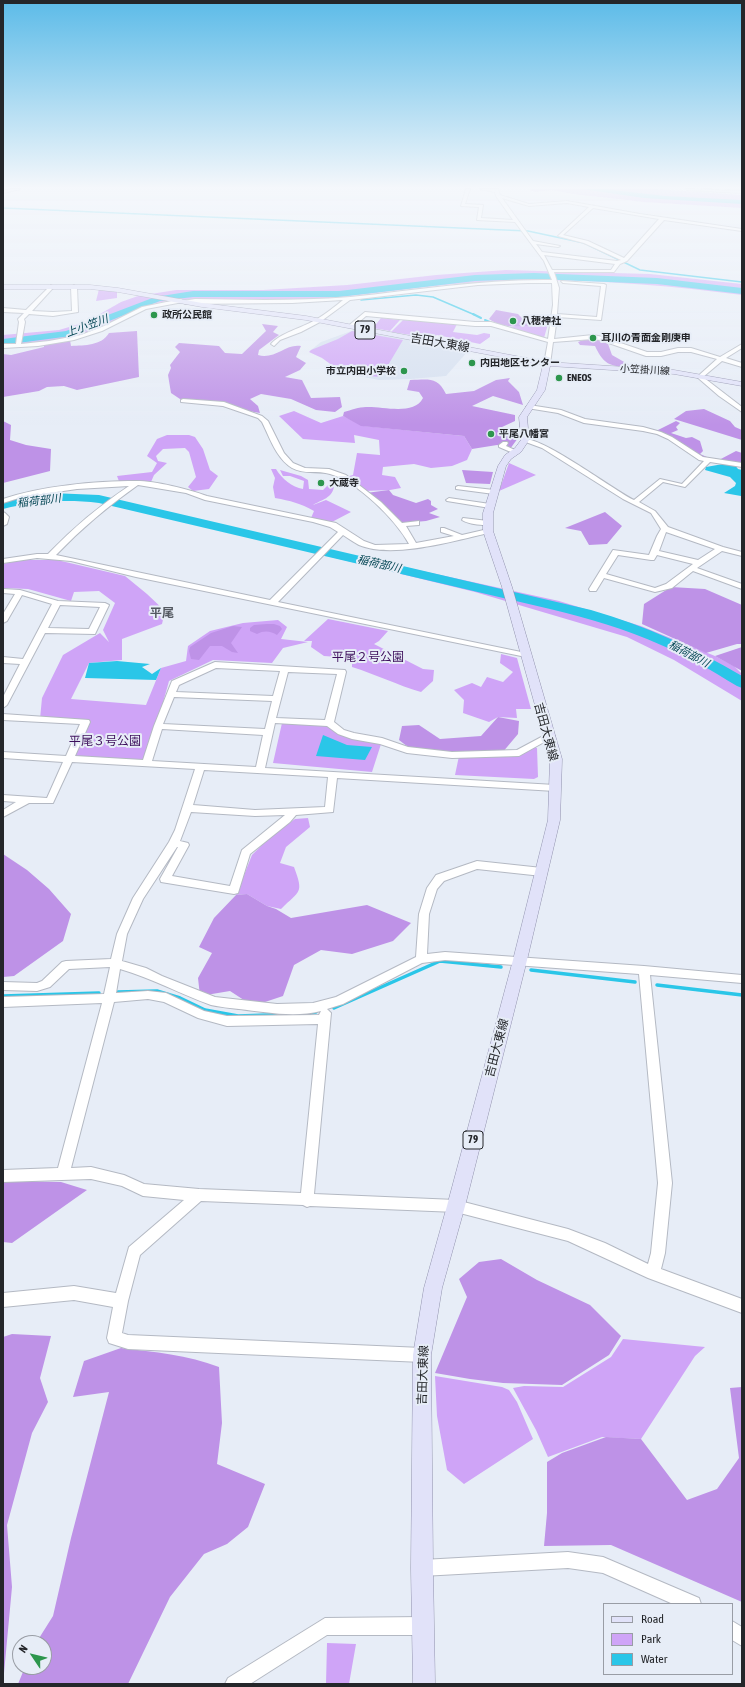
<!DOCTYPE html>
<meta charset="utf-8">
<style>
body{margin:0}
#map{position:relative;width:745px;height:1687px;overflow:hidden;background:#e7edf7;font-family:"Asap Condensed",sans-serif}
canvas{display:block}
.frame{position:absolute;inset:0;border:4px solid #24262a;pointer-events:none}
.legend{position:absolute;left:603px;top:1603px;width:130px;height:72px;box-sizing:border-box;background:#e7edf7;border:1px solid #999da5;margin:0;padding:5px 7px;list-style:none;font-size:12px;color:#24262a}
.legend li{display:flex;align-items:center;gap:8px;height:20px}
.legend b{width:20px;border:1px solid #999da5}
.north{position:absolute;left:12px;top:1635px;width:40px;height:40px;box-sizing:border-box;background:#e7edf7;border:1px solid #999da5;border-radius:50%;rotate:305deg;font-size:11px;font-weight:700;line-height:16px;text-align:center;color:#24262a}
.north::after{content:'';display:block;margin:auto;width:14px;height:18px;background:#2d964d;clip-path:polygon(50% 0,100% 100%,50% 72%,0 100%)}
</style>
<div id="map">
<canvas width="745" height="1687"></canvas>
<div class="frame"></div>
<ul class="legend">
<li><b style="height:5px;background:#e1e2f9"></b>Road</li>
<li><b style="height:11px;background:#cfa4f7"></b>Park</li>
<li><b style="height:11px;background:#2ac6e8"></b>Water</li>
</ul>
<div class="north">N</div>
</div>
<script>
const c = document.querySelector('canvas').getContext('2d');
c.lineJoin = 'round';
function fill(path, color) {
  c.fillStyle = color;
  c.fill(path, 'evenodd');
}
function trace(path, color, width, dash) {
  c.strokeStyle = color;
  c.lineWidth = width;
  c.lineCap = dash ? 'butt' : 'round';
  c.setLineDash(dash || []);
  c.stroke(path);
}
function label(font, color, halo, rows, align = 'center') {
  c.font = font + ' "Asap Condensed","Noto Sans JP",sans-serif';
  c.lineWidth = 4;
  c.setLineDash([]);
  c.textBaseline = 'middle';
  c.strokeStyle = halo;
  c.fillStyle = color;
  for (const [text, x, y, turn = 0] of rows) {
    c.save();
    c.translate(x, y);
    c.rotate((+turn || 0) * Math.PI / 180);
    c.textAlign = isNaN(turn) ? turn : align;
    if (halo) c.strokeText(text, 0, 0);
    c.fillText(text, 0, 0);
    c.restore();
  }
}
fill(new Path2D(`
 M354,330L446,346L468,351L446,376L411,379L379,380L348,374L311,350L321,342Z`), '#d6e0f0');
fill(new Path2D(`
 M533,189H655L742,195V208L644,202L573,194L552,190L535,192L530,190Z
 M506,270L650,274L742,284V295C663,285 582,278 502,281C439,283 377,295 315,299C281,301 247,299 213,299C195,299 176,299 157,303C134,308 117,322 96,331C68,342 33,343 3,345V335L59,330L86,322L121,302L138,296L176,290H263L347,285L436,275Z
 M99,289L117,291V298L96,301Z
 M381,318L400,320L390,331L373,328Z
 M403,320L457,324L453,332L477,335L484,333L490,334V337L480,344L437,335L432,338L391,332Z
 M535,324H548L544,338L510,327L531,326Z
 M352,331L403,340L381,377L344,374L322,358L309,352L311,350L338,339Z
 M294,411L321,423L343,416L364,426L464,436L472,449L467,460L452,466L431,468L414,464L383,467L382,475L395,477L401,488L390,490L364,491L346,477L353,475L357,453L380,455L379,440L354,435L355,443L303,439L279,416Z
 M167,435H189L195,437L203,449L210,470L218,476L209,489L193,491L188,487L196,477L189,452L185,448L163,449L156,456L158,461L167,463L154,475L151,482L120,484L117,476L152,472L157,463L147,456L157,439Z
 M509,463L536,475L499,491Z
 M271,469H276C282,479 292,487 303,489L304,481L290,476H283L280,470L301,476L308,480L309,489L323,490L328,485L334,486C333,498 321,500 313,505L326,500L351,512L330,523L311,518L314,511C300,503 291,501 275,498L273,487L275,478Z
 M327,550L559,601L641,626L715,656L734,666L742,674V701L674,660L627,637L475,592L331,557Z
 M21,560H57L125,576L147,594L165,611L162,624L122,639V660L89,663L71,699L146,705L161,668L186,661L188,646L210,631L243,623L278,620L287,627L281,639L308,642L283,648L272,663L213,660L169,681L146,764L68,760L89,720L40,719L42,698L63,655L100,633L109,642L103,630L115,603L99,591L74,592L71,601L28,589L3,588V564Z
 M328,619L388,631L379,641L374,644L423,669L434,670L433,681L421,692C397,685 375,674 352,667V658L324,656L311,647L312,641H304Z
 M501,654L517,658L531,709H516L517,718L498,717L489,722L463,713L464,700L454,690L472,683L481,687L487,677L503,682L513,672L500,663Z
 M282,723H329L341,732L382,741L372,772L273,763Z
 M532,746L537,748L538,777L534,779L455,775L459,756L521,754Z
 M308,818L310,827L286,847L280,863L294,867C304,894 300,890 281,909L267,906L247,894L236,895L252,855L270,837L295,819Z
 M623,1339L705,1347L695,1356L641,1439L602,1437L548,1457L536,1430L513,1388L524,1386L563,1387L611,1357Z
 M435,1376L502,1387L509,1390L517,1402L533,1439L464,1484L447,1470L437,1416Z
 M327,1643L356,1644L349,1684H326Z`), '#cfa4f7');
fill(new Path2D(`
 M496,310L518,314L523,319L535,324L531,326C517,327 501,328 489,319Z
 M262,324L278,326L273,332L279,335L259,350L258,355C275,360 286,343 301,346L296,357L306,363L300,370L285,377L302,380L311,398L340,397L342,407L335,412L316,410L291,399L261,394L250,399L258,406L260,413L195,402L183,401L171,393L168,375L171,368L170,365L180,352L175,347L179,343L219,346L225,353L242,354L266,331Z
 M137,331L139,377L77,390L64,386L47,387L39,391L3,397V354L11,355L44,347V344L70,340L71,346C85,345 101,346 109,333Z
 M589,338L607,341L612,355L633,367C611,366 605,367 595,346L580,345L578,342Z
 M510,378L508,381L519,392L523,405L493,396L472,406L515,415V421L502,427L500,430L518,438L510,449L497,445L472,449L464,436L361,426L343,416L344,412C351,410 359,407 366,407C382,406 414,416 423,398L419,392L407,390L410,380C428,380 437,376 446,394L474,391L496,380Z
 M704,409L730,421L735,427L742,430V440L674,419L686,411Z
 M3,421L11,425L10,440L26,445L51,449L50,471L3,483Z
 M676,421L680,423L676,427L678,430L671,433L686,438L692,437L700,441L703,451L700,454L714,460L706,459L682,446L671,437L656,431Z
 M736,451L742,453V465L717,461Z
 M462,470L493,472L490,484L466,483Z
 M389,490L393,495L416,503L428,499L431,501V505L438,509L429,513L440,517L426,521L403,523L366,493Z
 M605,512L622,526L607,544L589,545L581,531L565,528Z
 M671,587L705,589L742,605V644H737L706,653L642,624L644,604Z
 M267,624H274L280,626L282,629L277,635C271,631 264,630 257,634L250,631V628L254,625Z
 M233,626L242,627L231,643L238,653L232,652L222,646H210L199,660L191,659L189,651L190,647L211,633Z
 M742,647V671L715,656Z
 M498,717L519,721L518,734L502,753L442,754L412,750L399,740L402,726L419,725L440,739L481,736Z
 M3,854L27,870L49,889L71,914L63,941L14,976L3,977Z
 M247,894L267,906L276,909L291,918L367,905L411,923L393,941L352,954L321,950L294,965L283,996L253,1006L230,991L200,996L198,978L212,953L199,947L214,918L236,895Z
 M3,1181L61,1182L87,1190L12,1243L3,1242Z
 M501,1259L537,1280L590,1305L621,1336L609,1355L562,1385L503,1383L470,1379L435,1373L467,1297L459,1279L479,1262Z
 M12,1334L51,1336L40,1378L48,1402L32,1433L7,1525L12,1587L3,1684V1337Z
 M121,1348C154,1352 188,1355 219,1367L222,1423L217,1464L265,1484L248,1527L227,1544L204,1554L170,1597L128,1684H18L25,1667H44V1643H36L53,1616L71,1538L109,1392L73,1397L84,1361Z
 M742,1387V1602L611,1545L544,1546L547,1513V1462L562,1453L606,1437L641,1439L687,1500L717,1489L739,1458L730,1388Z`), '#be92e7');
fill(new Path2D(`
 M582,189H605L665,196L742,200V204L644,198Z
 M723,464L735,465L738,469L742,470L741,496L724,493L735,486L736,483L730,477L705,470L706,467Z
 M117,661L150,664L142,667L152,674L161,668L156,680L85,678L89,663Z
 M323,735L347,745L372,747L365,760L316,756Z`), '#2ac6e8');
trace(new Path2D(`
 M3,208L528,231L584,243L640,270L742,282
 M361,300L416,295L433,297L475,315`), '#2ac6e8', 1.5);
trace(new Path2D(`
 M473,314L481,318
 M485,320L492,323`), '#2ac6e8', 2);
trace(new Path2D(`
 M531,970L635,982
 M657,985L742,995
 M118,992L157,991L180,998L205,1010L238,1016L298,1014
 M3,996L99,993
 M334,1008L440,961L501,967
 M309,1013L316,1012`), '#2ac6e8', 3.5);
fill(new Path2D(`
 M534,273L657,278L742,288V294L657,284L534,279L475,281L339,297H193L160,301L71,336L3,345V339L66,331L155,297L193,291H339L475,275Z
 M51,493L99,495L591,610C646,626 693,647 742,676V688L737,686C712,671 688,656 661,645C626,629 588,618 550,609L99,503C66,499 35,501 3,509V501L26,496Z`), '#2ac6e8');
const minor = new Path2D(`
 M12,189H20L3,193V191Z
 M466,189H470L465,204L483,205L481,218L513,220L496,196L495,192L480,189H498L500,195L529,204L567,201L640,214L742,229V231L664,220L627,261L620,264L614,272H554L559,288L557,314L597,317L601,286L563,283L561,281L604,284L606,285L601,320L557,317L554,339L593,335L603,337L647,352H661L678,348H691L720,357L742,344V348L726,358L742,363V367L722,361L703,377L742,407V412L719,396L697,377L717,359L691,352H678L661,356H646L600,340L593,339L553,342L550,364L547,366L544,364L548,342L491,326H475L366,316L352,328L347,327L365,312L475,322H491L548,339L553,305L552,283H528L478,285L350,300L320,322L301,332L280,340L274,346L271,344C280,333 302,328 315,320C325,315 334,307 343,300L292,303L185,304L183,302L146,309L102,331L74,340L38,346L3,348V344H16L19,322L18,319L24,313L3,312V308L26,310L51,285L54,287L53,288L32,311L53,312L72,311L71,287L74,285L77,287L78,312L53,316L29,314L24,319L25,322L21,344L49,341L81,335L104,326L142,307L181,299L183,301L195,299C247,300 298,301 350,297C417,290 484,279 552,280L544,261L515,222L477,220L479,207L461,206ZM502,198L529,206L567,203L589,207L558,236L584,243L621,260L617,261L542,252L536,244L558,247L560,246L533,241ZM593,208L659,219L624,258L588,241L563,235ZM544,255L615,264L611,270H552Z
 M686,189L742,191V193L688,190Z
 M183,399L224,402L262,416L268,421L284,453L293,463L305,468L329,469L346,475L381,502L402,523L419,521V525L406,526L416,543L454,536L441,532V528H444L462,535L488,529L492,531L488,533C454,541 392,559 359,545C353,542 348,538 343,535L278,602L526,653L530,655L529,657H526L136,577L71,561L37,558L3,563V559L37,554H48C73,528 99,506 129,486L77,489L22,497L3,503V499C41,486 95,481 136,481C156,481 188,489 207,496L336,523L364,541L375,545L409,544C396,520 357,481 330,474C318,470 304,475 292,468C276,458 270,438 262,422L258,418L223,406L181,402V400ZM138,485L186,493L205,500L313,522L330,527L338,532L270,600L56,555C81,529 108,506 138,485Z
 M529,405L561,410L585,419L643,427L661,432L672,437L703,457L742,463V467L710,462L685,487L663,482L639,502L655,511L668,527L723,547L742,552V556L722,551L697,568L742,584V589L693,571L672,588L655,592L604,578L596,591H590L589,589L613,550L649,555L657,536L661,529L651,513L623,499L542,448L523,441V439C542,436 612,489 634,500L660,479L682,484L704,461L699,460L668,439L657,434L643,431L584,423L558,413L527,408L526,407ZM666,532L715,549L698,560L659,551ZM618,555L651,560H654L657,555L693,564L666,584L655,588L606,574Z
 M503,442H507L508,443L506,446L517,451V453H513L499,447V445Z
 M458,486L494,490L497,492L494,494L456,489V487Z
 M449,498L490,504L493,506L490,508L447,501L446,500Z
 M3,512L5,513L9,517L7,524L3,526Z
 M463,518L488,521L492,523C486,527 468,524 462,520Z
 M3,589L20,590L58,601L105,603L109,605L95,634L45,633L7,705L3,708V697L20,664L3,663V657L23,659L52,604L22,595L7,621L3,623V614L15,594L3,593ZM60,605L100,607L89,629L48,628Z
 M215,662L345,670L346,672L334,722L344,730L354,733L382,738L408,747L452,752L517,750L547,734L550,733L555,736L519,756L452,758L407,753L380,744L352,739L338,734L327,726L275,723L265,768L555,785L560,788L555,791L337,778L333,812L296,815L290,822L250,854L238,893L234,894L161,882L160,879L178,847H177L143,899L127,934L122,961L146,968L162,976L215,997L277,1004L313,1003L336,997L416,957L419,914L427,888L436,875L477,861L542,868L546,869L547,872L546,875L542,876L477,869L444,881L437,889L429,914L427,954L445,952L644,966L742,975V983L650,975L672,1183L665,1253L661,1269L742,1299V1313L648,1278L568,1241L456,1212L310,1206L307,1207L303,1205L201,1201L140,1255L128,1301L122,1333L128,1335L422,1348L427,1350L429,1355L427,1360L422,1362L128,1349L109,1343L107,1338L113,1307L74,1300L3,1307V1293L74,1286L116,1293L129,1247L184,1200L143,1196L122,1186L91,1179L3,1182V1170L58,1168L102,1003L3,1007V997L104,994L110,967L69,969L50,987L37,991L3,990V982L37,983L42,981L62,962L66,961L111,959L117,934L133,898L169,842L175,830L195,769L72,762L53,803H29L3,817V810L16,802L3,801V795L47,798L63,762L3,758V752L66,756L80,724L3,720V714L89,720L90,722L75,756L143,760L154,726L172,681ZM216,668L280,671L273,696L176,692L179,685ZM288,672L337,674L325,720L276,718ZM174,697L272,701L265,729L163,724ZM162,729L263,735L256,767L152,761ZM204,770L328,777L325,807L255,810L193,805ZM191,812L255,816L285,815L242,850L230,886L172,876L189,845L188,843L180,841ZM445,960L639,974L658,1183L651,1253L648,1264L605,1243L568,1229L456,1200L314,1194L331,1013L327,1009L343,1004L422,963ZM120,969C152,978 180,994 211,1005C220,1007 230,1008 239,1009C265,1012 294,1018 321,1011L319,1015L227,1016L204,1011L166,993L148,991L116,993ZM148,999L164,1002L198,1018L227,1026L318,1024L301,1193L199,1189L144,1184L124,1175L91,1167L71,1168L114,1002Z
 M568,1552L603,1557L699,1598L701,1604H673L603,1573L568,1568L422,1576L416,1574L414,1568L416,1562L422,1560Z
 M423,1617L429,1620L432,1626L429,1632L423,1635H327L250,1684H225L228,1678L325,1618Z
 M732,1621L742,1627V1646L732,1640Z`);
const major = new Path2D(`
 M3,285H90L118,288L202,303L306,316L547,362L674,370L742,382V386L674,374L550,366L545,390L527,417L529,440L521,452L511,459L506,466L493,513V531L512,587L562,759L560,820L527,960L465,1206L442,1288L431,1355L433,1568L435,1684H413L411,1568L413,1355L424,1288L447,1206L513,960L548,820L550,759L502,587L483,531V513L498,466L505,455L515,448L521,440L519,417L537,390L543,365L306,320L202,307L118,292L90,289H3Z`);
trace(minor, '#b4b9c3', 2);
trace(major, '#9293ae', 1);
fill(minor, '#fff');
fill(major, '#e1e2f9');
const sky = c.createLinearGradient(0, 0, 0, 425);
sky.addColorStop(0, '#5cbbe8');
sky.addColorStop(0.44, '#f4f7fb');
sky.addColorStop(1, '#f4f7fb00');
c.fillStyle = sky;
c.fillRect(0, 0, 745, 425);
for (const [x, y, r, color] of [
 [154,315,4,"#2d964d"],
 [513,321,4,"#2d964d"],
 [593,338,4,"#2d964d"],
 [472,363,4,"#2d964d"],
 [404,371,4,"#2d964d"],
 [559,378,4,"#2d964d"],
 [491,434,4,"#2d964d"],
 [321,483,4,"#2d964d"]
]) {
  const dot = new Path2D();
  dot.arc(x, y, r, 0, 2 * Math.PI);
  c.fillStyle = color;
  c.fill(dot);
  trace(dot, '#e7edf7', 1.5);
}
label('bold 10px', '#24262a', '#e7edf7', [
 ["政所公民館",162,315],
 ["八穂神社",521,321],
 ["耳川の青面金剛庚申",601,338],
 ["内田地区センター",480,363],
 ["市立内田小学校",396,371,"right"],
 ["ENEOS",567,378],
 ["平尾八幡宮",499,434],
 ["大蔵寺",329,483]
], 'left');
label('10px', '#24262a', '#e7edf7', [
 ["小笠掛川線",645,370,3]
]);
label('italic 11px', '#044654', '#e7edf7', [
 ["上小笠川",87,326,-20],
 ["稲荷部川",39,501,-7],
 ["稲荷部川",379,564,13],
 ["稲荷部川",689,654,28]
]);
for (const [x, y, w] of [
 [365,330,20],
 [473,1140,20]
]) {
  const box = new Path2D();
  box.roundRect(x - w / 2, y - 9, w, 18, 3);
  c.fillStyle = '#e7edf7';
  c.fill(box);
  trace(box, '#24262a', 1);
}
label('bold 11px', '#24262a', null, [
 ["79",365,330],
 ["79",473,1140]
]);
label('12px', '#24262a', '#e7edf7', [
 ["吉田大東線",440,343,10],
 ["吉田大東線",546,732,75],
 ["吉田大東線",497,1048,-75],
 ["吉田大東線",423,1375,-88]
]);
label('bold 12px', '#535860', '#e7edf7', [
 ["平尾",162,613]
]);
label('12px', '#3c0e5b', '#e7edf7', [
 ["平尾２号公園",368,657],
 ["平尾３号公園",105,741]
]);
</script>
